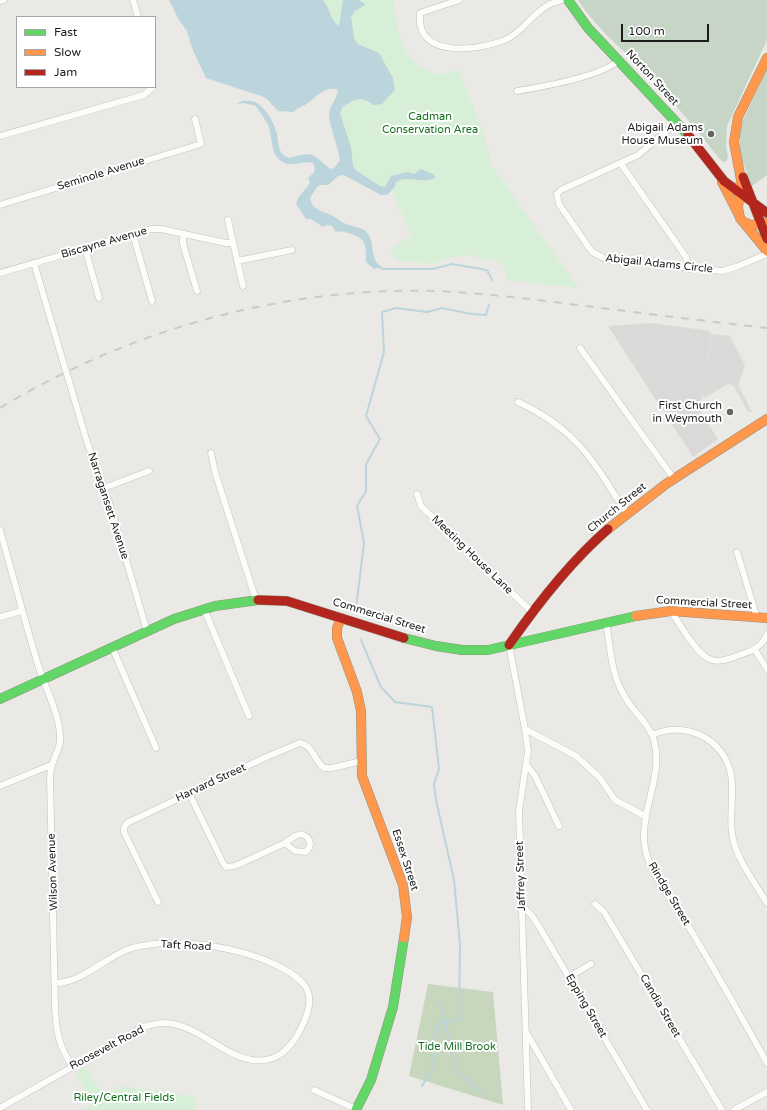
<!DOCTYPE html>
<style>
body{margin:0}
#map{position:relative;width:767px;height:1110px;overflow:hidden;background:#ebe9e5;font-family:"Varela Round",sans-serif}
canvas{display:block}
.legend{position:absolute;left:16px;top:16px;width:140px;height:72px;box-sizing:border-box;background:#fff;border:1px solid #a5a5a5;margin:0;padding:5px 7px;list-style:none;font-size:12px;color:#1d1d1d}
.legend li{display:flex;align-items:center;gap:8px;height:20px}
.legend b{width:20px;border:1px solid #a5a5a5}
.scale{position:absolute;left:621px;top:24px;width:88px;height:18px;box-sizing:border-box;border:2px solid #1d1d1d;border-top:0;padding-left:5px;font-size:12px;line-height:14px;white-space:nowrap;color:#1d1d1d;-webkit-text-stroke:3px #fff;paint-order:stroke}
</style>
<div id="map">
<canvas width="767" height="1110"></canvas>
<ul class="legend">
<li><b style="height:5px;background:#63d668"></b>Fast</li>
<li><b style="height:5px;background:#ff974d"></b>Slow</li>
<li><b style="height:5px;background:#b3261e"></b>Jam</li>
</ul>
<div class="scale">100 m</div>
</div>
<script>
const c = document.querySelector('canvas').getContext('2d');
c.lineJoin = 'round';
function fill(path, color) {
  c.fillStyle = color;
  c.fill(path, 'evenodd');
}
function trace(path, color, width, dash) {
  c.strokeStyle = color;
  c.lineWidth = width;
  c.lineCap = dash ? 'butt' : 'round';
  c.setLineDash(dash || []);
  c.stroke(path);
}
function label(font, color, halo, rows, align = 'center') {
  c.font = font + ' "Varela Round",sans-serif';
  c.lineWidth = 4;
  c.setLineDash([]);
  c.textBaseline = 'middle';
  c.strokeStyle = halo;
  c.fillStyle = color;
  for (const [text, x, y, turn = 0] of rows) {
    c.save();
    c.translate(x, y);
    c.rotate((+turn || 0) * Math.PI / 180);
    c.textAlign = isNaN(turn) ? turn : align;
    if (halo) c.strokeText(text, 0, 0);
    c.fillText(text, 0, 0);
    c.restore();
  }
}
fill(new Path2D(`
 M652,323L711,331L700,411L718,439L693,457L608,326Z`), '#dad9d7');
fill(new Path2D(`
 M428,984L493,992L503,1105L409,1076Z`), '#c6d7bd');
fill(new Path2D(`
 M578,0H767V40L727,126L726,148L728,155L727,161L723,162L718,157C696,129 673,101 649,76C623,49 599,32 578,0Z
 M767,69V175L752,186L740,155V127Z`), '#c6d5c6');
fill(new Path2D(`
 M323,0H394C397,25 399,58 426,69C429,71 434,73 437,74C444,74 452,71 459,70L484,134L491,164L578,288L507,280L503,265L490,257L486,261L470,255L451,257L433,264L398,261L390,250L412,235L391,191L395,187L396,182C403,177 420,179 428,181L421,169L414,174L392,176L385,187L380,186L357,171L353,166L351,147L340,113L343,106C356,100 359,96 373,105L358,44L334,22L330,14L327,3Z
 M86,1067L104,1096L121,1086L196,1097L194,1110H82L92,1104L75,1072Z`), '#d6efd6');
fill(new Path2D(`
 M653,327L703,332L702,338L662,333L661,343L651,342Z
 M711,334L730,336L745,365L738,385L752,412H748L733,385L728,384L704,398L702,394Z
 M662,359L695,363L693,379L660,376Z`), '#dbdad9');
fill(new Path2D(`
 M169,0H323C330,7 329,19 339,26L343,0H359L365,4V5L355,11L351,17L354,38L358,44L379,53L393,78L395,90L382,104L373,105C360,95 356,100 343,106L340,113L351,147L353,166L357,171L380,186L385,187L391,176L407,172L414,174L421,169L433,174L436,177C424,186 409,174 396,182L395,187L387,195H381L344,175L338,176L328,185H320L317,187L310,198C312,211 323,211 333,216C337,218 341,222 346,224C351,226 359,227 364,230C377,239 368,260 382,267L374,269L366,262C366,256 366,248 364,243C362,236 342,230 336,232L332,226L327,225L323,227L311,219H306L296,204L298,198L310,183L308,178C314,173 317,170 313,163C303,160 294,167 285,163C270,157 273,140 269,127C266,120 260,113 256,106L244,103L236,104C257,91 272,116 277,134C278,140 278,147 281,152C283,155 286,157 289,158C314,152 310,152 330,169L334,168L340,160C338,146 329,126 329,114C330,104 337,99 338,90C326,85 316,97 308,103C303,107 298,107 294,112L278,111L267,99L261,96L206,78L192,48L187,31L179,20Z`), '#bcd4db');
trace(new Path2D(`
 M377,266L383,269H433L452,264L487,270L492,280
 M356,608L364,543L357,506L366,491V464L380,439L366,416L384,352L382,312L396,308L427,312L442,308L472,314L486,315L489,305
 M361,640L381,687L395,702L432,707L439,769L434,784L436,800L454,880L460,945L459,1020L442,1022L433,1039L432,1070L422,1086
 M440,1002L457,1072L485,1095`), '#bcd4db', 2);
const street = new Path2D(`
 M133,0L138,17
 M459,0L420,13C415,59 477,51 505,40C521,33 530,17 545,7C550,3 556,2 562,0
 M0,1L4,0
 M517,91C541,87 603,76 619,60
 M677,122L638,155L561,190L557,194L559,204L592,252L608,260L722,271L736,267L767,254
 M0,136L144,95L153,87
 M621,164L686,257L690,269
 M0,205L201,144L195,119
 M228,220L243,286
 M133,234L152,301
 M183,234V244L197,291
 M85,248L99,298
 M237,261L292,250
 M34,263L62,358
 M0,273L151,229H161L226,243H233
 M580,348L674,479
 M69,381L87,442L109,502L147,631
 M518,402C540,412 563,428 579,445C598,465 611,491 627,513
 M211,453L215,472L256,600
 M104,488L149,471
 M417,494L421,506L532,612
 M0,530C13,576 25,622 39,668C46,689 58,712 60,734C62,751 50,759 50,777L55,1006C56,1031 58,1045 73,1067
 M737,552L757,618
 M204,609L249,716
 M671,611C679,623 698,657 712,660C721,663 734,657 742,654C753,651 763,646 767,634
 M0,617L21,611
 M606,622C611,649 610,672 625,697C633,712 649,723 654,740C664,776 639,811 645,848C649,873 674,902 687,924C715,970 741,1016 767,1063
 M509,645L525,729L528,751L519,811L528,1110
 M112,647L156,748
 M755,650L767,669
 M525,729L576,756L600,778L615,800L645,816
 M652,735C685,720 724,738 731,775C735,796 728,818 733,839C738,861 755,883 767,903
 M526,764L535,776L559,826
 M0,786L51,765
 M189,793L223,863L226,867L235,866L285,843L295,851L305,852C313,846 311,837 301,834L295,836L285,843
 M158,902L124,832V828L127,823L264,758L300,743C313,745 314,761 324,768H332L361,761
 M595,904L604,912L722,1110
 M522,905L533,917L541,930L647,1110
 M569,977L591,964
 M526,1032L571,1110
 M314,1090L356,1109
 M0,1108L143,1027C150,1025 157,1023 164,1023C203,1023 234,1072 273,1058C288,1053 300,1033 305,1019C317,991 303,979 280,967C241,947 175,936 132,948C106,956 82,983 56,983
 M734,1110L767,1092`);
const fast = new Path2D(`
 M568,0L588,28L688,135
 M404,638L436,646L462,650H488L636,616
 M0,699L174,619L215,606L258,600
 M356,1110L371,1080L393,1007L404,938`);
const slow = new Path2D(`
 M767,58L738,117L734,142L741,180L738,208L740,218L767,251
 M722,182L742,221L751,225L766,223
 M608,529L666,484L767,419
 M636,616L671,611L767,618
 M341,618L337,628V638L357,692L361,711L362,776L403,885L407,917L404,938`);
const jam = new Path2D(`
 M688,135L724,181L767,213
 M743,177L767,239
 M258,600L287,601L404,638
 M509,645C538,603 569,563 608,529`);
trace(street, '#c2c1c0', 7);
trace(fast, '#91937f', 10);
trace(slow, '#91937f', 10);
trace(jam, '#91937f', 10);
trace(street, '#fcfcfb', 6);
trace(fast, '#63d668', 9);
trace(slow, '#ff974d', 9);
trace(jam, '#b3261e', 9);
trace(new Path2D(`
 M0,408C131,329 282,287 435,291C483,293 530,299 578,305C641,313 704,321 767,328`), '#cacac9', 2, [8, 8]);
const streetBridge = new Path2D(`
 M62,358L69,381`);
trace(streetBridge, '#c2c1c0', 7, []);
trace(streetBridge, '#fcfcfb', 6);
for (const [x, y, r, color] of [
 [711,134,4,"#656463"],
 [730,412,4,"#656463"]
]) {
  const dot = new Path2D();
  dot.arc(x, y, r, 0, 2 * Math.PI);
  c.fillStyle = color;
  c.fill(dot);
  trace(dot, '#fff', 1.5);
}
label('11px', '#1d1d1d', '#fff', [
 ["Norton Street",652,78,47],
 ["Seminole Avenue",101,174,-17],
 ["Biscayne Avenue",104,243,-16],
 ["Abigail Adams Circle",659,264,6],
 ["Narragansett Avenue",108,506,72],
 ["Church Street",617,508,-39],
 ["Meeting House Lane",472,555,44],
 ["Commercial Street",704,603,3],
 ["Commercial Street",379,616,17],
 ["Harvard Street",211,783,-25],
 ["Essex Street",405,860,72],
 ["Wilson Avenue",53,872,-92],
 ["Jaffrey Street",521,876,-92],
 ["Rindge Street",669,894,59],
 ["Taft Road",186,946,3],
 ["Epping Street",586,1006,60],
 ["Candia Street",660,1006,60],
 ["Roosevelt Road",107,1048,-28]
]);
label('11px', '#15701f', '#fff', [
 ["Cadman",430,117],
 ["Conservation Area",430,130],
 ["Tide Mill Brook",457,1047],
 ["Riley/Central Fields",124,1098]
]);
label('11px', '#1d1d1d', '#fff', [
 ["Abigail Adams",703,128],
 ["House Museum",703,141],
 ["First Church",722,406],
 ["in Weymouth",722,419]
], 'right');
</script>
